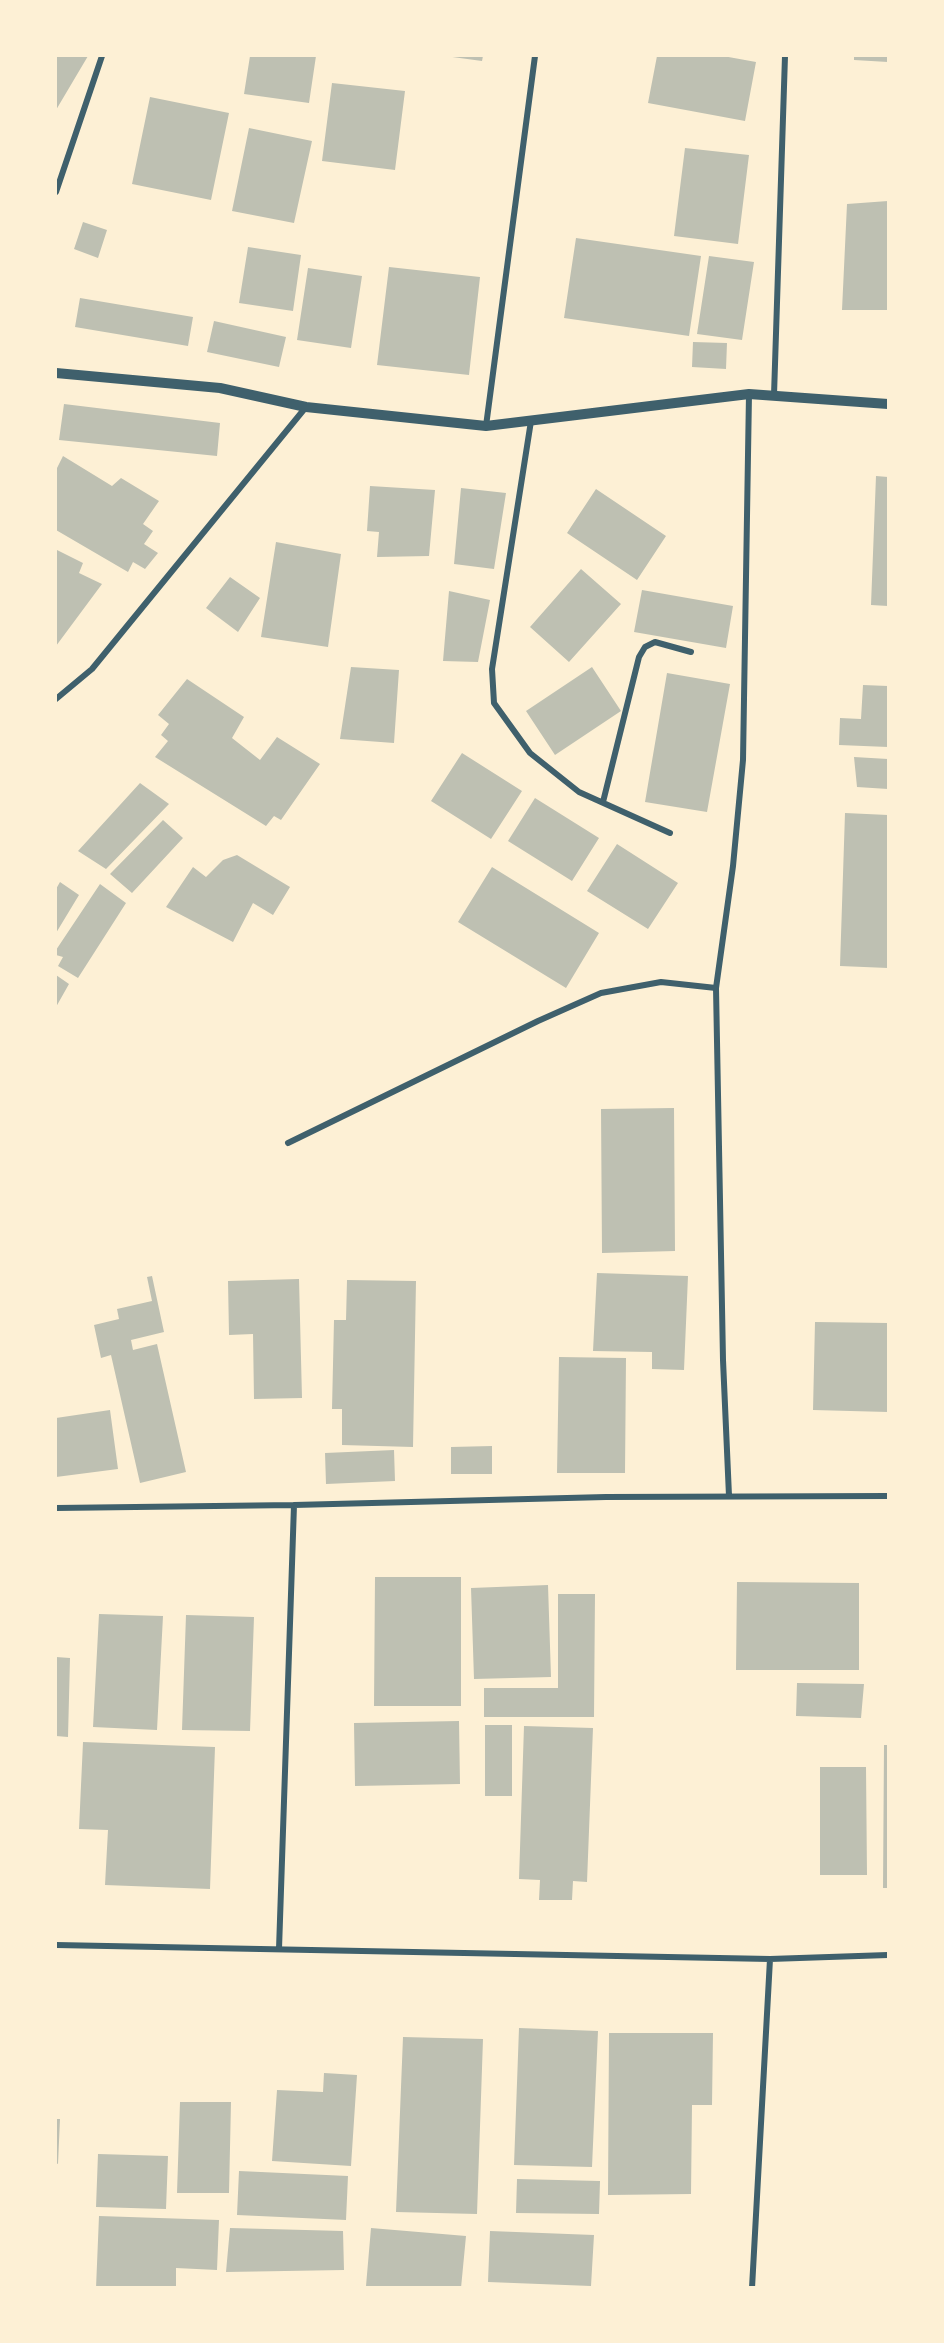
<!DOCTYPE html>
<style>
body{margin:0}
#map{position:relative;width:944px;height:2343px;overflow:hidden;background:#fdf0d5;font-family:"Nunito Sans",sans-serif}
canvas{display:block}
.frame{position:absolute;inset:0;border:57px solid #fdf0d5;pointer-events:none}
</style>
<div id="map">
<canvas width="944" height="2343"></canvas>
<div class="frame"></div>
</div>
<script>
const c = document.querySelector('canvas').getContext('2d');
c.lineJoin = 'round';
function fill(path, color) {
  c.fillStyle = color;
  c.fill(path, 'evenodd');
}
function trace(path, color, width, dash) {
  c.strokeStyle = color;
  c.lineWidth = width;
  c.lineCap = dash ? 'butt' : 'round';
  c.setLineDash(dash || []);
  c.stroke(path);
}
fill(new Path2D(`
 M56,56H88L56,110Z
 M250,56H316L309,103L244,94Z
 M445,56H483L482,61Z
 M657,56H723L756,62L745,121L648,103Z
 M854,56H888V62L854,60Z
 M332,83L405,91L395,170L322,161Z
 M150,97L229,113L211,200L132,184Z
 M249,128L312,141L294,223L232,211Z
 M685,148L749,155L738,244L674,236Z
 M888,201V310H842L847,204Z
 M83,222L107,230L98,258L74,249Z
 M576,238L701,256L689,336L564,318Z
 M248,247L301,255L293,311L239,303Z
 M709,256L754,262L742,340L697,334Z
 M389,267L480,277L469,375L377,365Z
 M308,268L362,276L351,348L297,340Z
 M80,298L193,317L188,346L75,327Z
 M214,321L286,337L279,367L207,352Z
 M693,342L727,343L726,369L692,367Z
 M64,404L220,423L217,456L59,440Z
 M63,456L112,486L121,478L159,501L143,524L153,531L144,544L158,553L145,569L133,562L128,572L56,530V470Z
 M876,476L888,477V606L871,605Z
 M370,486L435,490L429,556L377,557L379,532L367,531Z
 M461,488L506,493L494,569L454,564Z
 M596,489L666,536L637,580L567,533Z
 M276,542L341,554L328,647L261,637Z
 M57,550L83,563L79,573L102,584L56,646Z
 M581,569L621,604L569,662L530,627Z
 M230,577L260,598L238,632L206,608Z
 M642,590L733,606L726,648L634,632Z
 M449,591L490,600L478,662L443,661Z
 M351,667L399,670L394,743L340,739Z
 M592,667L621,711L555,755L526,711Z
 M667,673L730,684L707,812L645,802Z
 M187,679L244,717L232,738L260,760L277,737L320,764L281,820L274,816L266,826L155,757L168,741L161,735L169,724L158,715Z
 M863,685L888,686V747L839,745L840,718L861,719Z
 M462,753L522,791L491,839L431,801Z
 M854,757L888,759V789L857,787Z
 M140,783L169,804L106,869L78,851Z
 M535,798L599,838L572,881L508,841Z
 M845,813L888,815V968L840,966Z
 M163,820L183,838L132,893L110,874Z
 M617,844L678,883L648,929L587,891Z
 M237,855L290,887L273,915L253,903L233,942L166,907L193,867L206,877L223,860Z
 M492,867L599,933L566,988L458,922Z
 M60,882L79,895L56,933V889Z
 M100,884L126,903L78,978L58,966L63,957L56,955V950Z
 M56,975L69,984L56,1007Z
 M674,1108L675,1251L602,1253L601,1109Z
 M597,1273L688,1276L684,1370L652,1369V1352L593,1351Z
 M152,1276L164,1332L131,1340L133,1350L157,1344L186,1472L140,1483L111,1355L101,1358L94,1325L119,1319L117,1309L152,1301L147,1277Z
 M299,1279L302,1398L254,1399L253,1334L229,1335L228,1281Z
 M347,1280L416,1281L413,1447L342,1445V1409H332L334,1320H346Z
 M815,1322L888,1323V1412L813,1410Z
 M559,1357L626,1358L625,1473H557Z
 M110,1410L118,1469L56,1477V1418Z
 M492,1446V1474H451V1447Z
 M394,1450L395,1481L326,1484L325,1453Z
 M375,1577H461V1706H374Z
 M737,1582L859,1583V1670H736Z
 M548,1585L551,1677L474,1679L471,1588Z
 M558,1594H595L594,1717H484V1688H558Z
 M99,1614L163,1616L157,1730L93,1727Z
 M186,1615L254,1617L250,1731L182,1730Z
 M56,1657L70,1658L68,1737L56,1736Z
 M797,1683L864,1684L861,1718L796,1716Z
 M459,1721L460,1784L355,1786L354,1723Z
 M485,1725H512V1796H485Z
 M524,1726L593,1728L587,1882L573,1881L572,1900H539L540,1880L519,1879Z
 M83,1742L215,1747L210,1889L105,1885L108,1830L79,1829Z
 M884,1745H888V1888H883Z
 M820,1767H866L867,1875H820Z
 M519,2028L598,2031L592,2167L514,2165Z
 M609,2033H713L712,2105H692L691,2194L608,2195Z
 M403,2037L483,2039L477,2214L396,2212Z
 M324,2073L357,2075L351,2166L272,2161L277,2090L323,2092Z
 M180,2102H231L229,2193H177Z
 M56,2119H60L58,2164L56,2163Z
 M98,2154L168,2156L166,2209L96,2207Z
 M239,2171L348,2176L346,2220L237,2215Z
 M517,2179L600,2181L599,2214L516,2213Z
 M99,2216L219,2220L217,2270L176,2268V2288H96Z
 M230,2228L343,2231L344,2270L226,2272Z
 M371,2228L466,2236L461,2288L366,2286Z
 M490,2231L594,2235L591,2286L488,2282Z`), '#bec0b2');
trace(new Path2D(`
 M56,192L102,56
 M774,395L785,56
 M531,421L492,669L494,703L530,753L579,792L670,833
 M486,426L535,56
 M56,699L92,669L306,407
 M603,802L639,657L645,647L655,642L691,652
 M288,1143L538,1021L601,993L661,982L716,988
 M729,1496L723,1360L716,988L733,866L743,760L749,394
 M56,1508L294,1505L606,1497L888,1496
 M56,1945L770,1959L888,1955
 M279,1949L294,1505
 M752,2288L770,1959`), '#3f606c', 6);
trace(new Path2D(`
 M56,373L220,388L306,407L486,426L749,394L888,404`), '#3f606c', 10);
</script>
